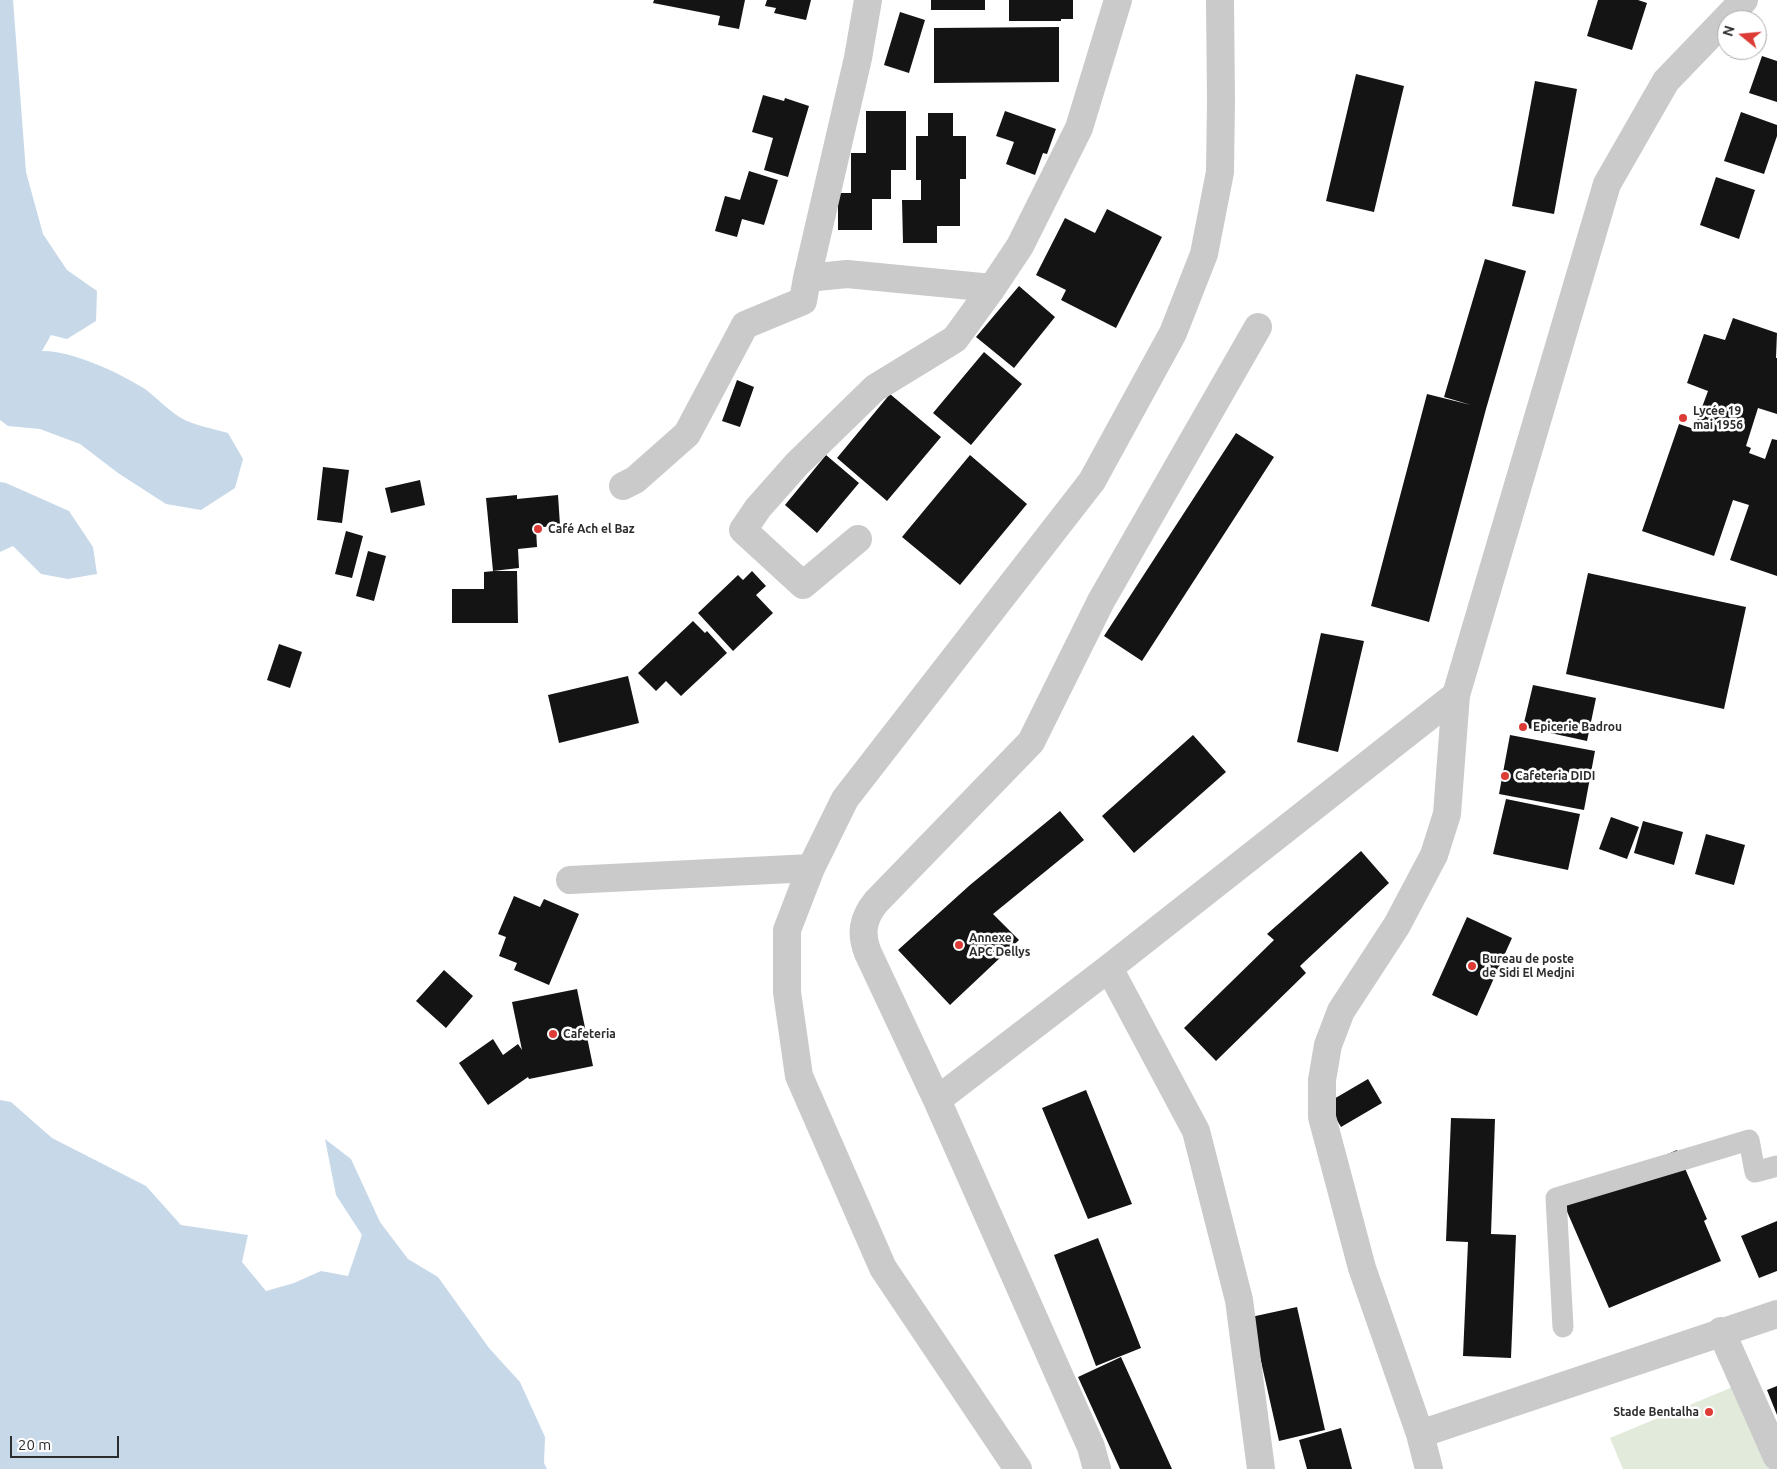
<!DOCTYPE html>
<meta charset="utf-8">
<style>
body{margin:0}
#map{position:relative;width:1777px;height:1469px;overflow:hidden;background:#fff;font-family:Ubuntu,sans-serif}
canvas{display:block}
.north{position:absolute;left:1717px;top:10px;width:50px;height:50px;box-sizing:border-box;background:#fff;border:1px solid #ababab;border-radius:50%;rotate:287deg;font-size:14px;font-weight:700;line-height:20px;text-align:center;color:#2d2d2d}
.north::after{content:'';display:block;margin:auto;width:18px;height:22px;background:#dc3b36;clip-path:polygon(50% 0,100% 100%,50% 72%,0 100%)}
.scale{position:absolute;left:10px;top:1436px;width:109px;height:22px;box-sizing:border-box;border:2px solid #2d2d2d;border-top:0;padding-left:6px;font-size:15px;line-height:18px;white-space:nowrap;color:#2d2d2d;-webkit-text-stroke:4px #fff;paint-order:stroke}
</style>
<div id="map">
<canvas width="1777" height="1469"></canvas>
<div class="north">N</div>
<div class="scale">20 m</div>
</div>
<script>
const c = document.querySelector('canvas').getContext('2d');
c.lineJoin = 'round';
function fill(path, color) {
  c.fillStyle = color;
  c.fill(path, 'evenodd');
}
function trace(path, color, width, dash) {
  c.strokeStyle = color;
  c.lineWidth = width;
  c.lineCap = dash ? 'butt' : 'round';
  c.setLineDash(dash || []);
  c.stroke(path);
}
function label(font, color, halo, rows, align = 'center') {
  c.font = font + ' Ubuntu,sans-serif';
  c.lineWidth = 5;
  c.setLineDash([]);
  c.textBaseline = 'middle';
  c.strokeStyle = halo;
  c.fillStyle = color;
  for (const [text, x, y, turn = 0] of rows) {
    c.save();
    c.translate(x, y);
    c.rotate((+turn || 0) * Math.PI / 180);
    c.textAlign = isNaN(turn) ? turn : align;
    if (halo) c.strokeText(text, 0, 0);
    c.fillText(text, 0, 0);
    c.restore();
  }
}
fill(new Path2D(`
 M1735,1386L1769,1469H1623L1610,1438Z`), '#e1eadb');
fill(new Path2D(`
 M0,0H13L26,172L43,234L67,270L97,291L96,321L67,339L51,335L42,351C71,350 120,373 145,389C157,398 168,410 181,418C193,425 214,429 228,433L243,459L235,488L201,510L166,504L118,473L80,444L40,429L8,426L0,420Z
 M0,482L6,483L69,511L93,547L97,574L68,579L41,574L13,546L0,552Z
 M0,1100L11,1102L52,1138L146,1186L181,1225L248,1235L242,1262L266,1291L294,1283L321,1271L348,1276L362,1235L336,1195L325,1139L351,1159L380,1222L408,1259L438,1277L489,1348L520,1382L545,1437L544,1463L547,1469H0Z`), '#c7d9e9');
fill(new Path2D(`
 M654,0H745L739,29L718,25L720,16L653,3Z
 M767,0H811L806,20L774,13L776,8L765,6Z
 M931,0H985V10H931Z
 M1009,0H1073V19H1061V21H1009Z
 M1598,0H1638L1647,3L1632,50L1587,36Z
 M900,12L925,20L909,73L884,65Z
 M1059,27V82L934,83V28Z
 M1762,56L1777,61V102L1749,93Z
 M1356,74L1404,86L1374,212L1326,201Z
 M1535,81L1577,89L1554,214L1512,206Z
 M763,95L784,101L785,98L809,106L788,177L764,170L773,138L752,132Z
 M866,111H906V170H891V199H872V230H838V193H851V153H866Z
 M1005,111L1056,129L1047,154L1043,153L1035,175L1006,164L1014,142L996,136Z
 M1741,112L1777,125V136L1764,174L1724,161Z
 M928,113H953V136H966V179H960V226H937V243H903L902,200H921V180H916V136H928Z
 M749,171L778,180L764,225L742,219L737,237L715,231L725,196L740,200Z
 M1716,177L1755,190L1739,239L1700,225Z
 M1107,209L1162,237L1116,328L1061,300L1066,290L1036,275L1065,218L1095,233Z
 M1485,259L1526,271L1486,409L1429,622L1371,606L1427,394L1471,405L1444,397Z
 M1019,286L1055,317L1014,368L976,337Z
 M1733,318L1777,333L1776,358H1777V414L1758,408L1746,446L1751,448L1749,453L1765,459L1772,439L1777,440V576L1730,560L1749,505L1733,500L1714,556L1642,531L1679,424L1694,429L1708,391L1687,383L1704,334L1725,340Z
 M984,352L1022,384L971,445L933,413Z
 M737,380L754,387L740,427L722,421Z
 M890,394L941,437L887,501L837,458Z
 M1236,433L1274,457L1142,661L1104,636Z
 M826,455L859,483L817,533L785,505Z
 M970,455L1027,504L960,585L902,537Z
 M323,467L349,470L342,523L317,520Z
 M420,480L425,505L391,513L385,488Z
 M517,495V499L558,495L560,525L536,528L537,547L518,549L519,568L493,571L486,498Z
 M346,531L363,536L352,578L335,574Z
 M368,551L386,556L374,601L356,596Z
 M494,571H517L518,623H452V589H484V572Z
 M752,571L766,586L756,595L773,613L733,651L698,613L738,575L743,580Z
 M1588,573L1746,607L1724,709L1566,674Z
 M693,621L705,633L707,631L727,653L681,696L666,681L656,691L638,673Z
 M1321,633L1364,641L1338,752L1297,742Z
 M279,644L302,652L290,688L267,680Z
 M628,676L639,723L559,743L548,695Z
 M1533,685L1596,698L1587,741L1523,727Z
 M1193,735L1226,772L1134,853L1102,816Z
 M1510,735L1595,751L1584,810L1499,794Z
 M1506,799L1580,814L1568,870L1493,854Z
 M1060,811L1084,840L993,914L1019,940L950,1005L898,950L970,885Z
 M1611,817L1639,827L1627,859L1599,849Z
 M1643,821L1683,832L1674,865L1634,853Z
 M1706,834L1745,845L1734,885L1695,874Z
 M1361,851L1389,883L1300,966L1306,973L1216,1061L1184,1028L1274,940L1267,934Z
 M514,896L540,907L544,899L579,914L549,985L514,970L517,963L499,956L506,937L498,934Z
 M1467,917L1512,938L1477,1016L1432,995Z
 M444,970L473,996L446,1028L416,1001Z
 M577,989L593,1066L529,1079L528,1077L488,1105L459,1063L493,1039L503,1055L518,1044L522,1050L512,1002Z
 M1368,1079L1382,1103L1341,1127L1327,1103Z
 M1086,1090L1132,1204L1088,1219L1042,1108Z
 M1451,1118L1495,1119L1491,1234L1516,1235L1511,1358L1463,1356L1468,1242L1446,1241Z
 M1677,1150L1707,1219L1704,1221L1721,1261L1609,1308L1562,1200Z
 M1777,1221V1271L1759,1278L1741,1236Z
 M1098,1238L1141,1348L1096,1366L1054,1255Z
 M1297,1307L1325,1430L1279,1441L1251,1317Z
 M1121,1357L1172,1469H1120L1078,1377Z
 M1777,1386V1415L1767,1390Z
 M1341,1428L1352,1469H1307L1299,1440Z`), '#141414');
trace(new Path2D(`
 M1563,1327L1556,1198L1749,1140L1755,1172L1777,1166`), '#cacaca', 21);
trace(new Path2D(`
 M868,0L858,58L807,278L847,274L992,288L1020,246L1079,128L1118,0
 M623,486L635,480L687,434L745,325L803,301L807,278
 M858,539L803,585L743,530L758,508L797,464L875,388L955,339L992,288
 M570,880L811,868
 M1109,968L1196,1131L1239,1300L1261,1469
 M937,1100L1109,968L1456,695L1607,184L1666,81L1744,0
 M1721,1331L1777,1457
 M1420,1434L1777,1314
 M1018,1469L883,1268L799,1076L787,992V930L811,868L845,799L1092,481L1173,333L1204,254L1220,172L1221,100L1220,0
 M1097,1469L1091,1447L937,1100L868,953C860,933 863,918 876,902L1031,742L1101,601L1258,327
 M1429,1469L1420,1434L1362,1268L1322,1117V1080L1328,1045L1341,1011L1397,925L1434,855L1447,814L1456,695`), '#cacaca', 28);
for (const [x, y, r, color] of [
 [1683,418,5,"#dc3b36"],
 [538,529,5,"#dc3b36"],
 [1523,727,5,"#dc3b36"],
 [1505,776,5,"#dc3b36"],
 [959,945,5,"#dc3b36"],
 [1472,966,5,"#dc3b36"],
 [553,1034,5,"#dc3b36"],
 [1709,1412,5,"#dc3b36"]
]) {
  const dot = new Path2D();
  dot.arc(x, y, r, 0, 2 * Math.PI);
  c.fillStyle = color;
  c.fill(dot);
  trace(dot, '#fff', 2);
}
label('bold 12px', '#2d2d2d', '#fff', [
 ["Lycée 19",1693,411],
 ["mai 1956",1693,425],
 ["Café Ach el Baz",548,529],
 ["Epicerie Badrou",1533,727],
 ["Cafeteria DIDI",1515,776],
 ["Annexe",969,938],
 ["APC Dellys",969,952],
 ["Bureau de poste",1482,959],
 ["de Sidi El Medjni",1482,973],
 ["Cafeteria",563,1034],
 ["Stade Bentalha",1699,1412,"right"]
], 'left');
</script>
